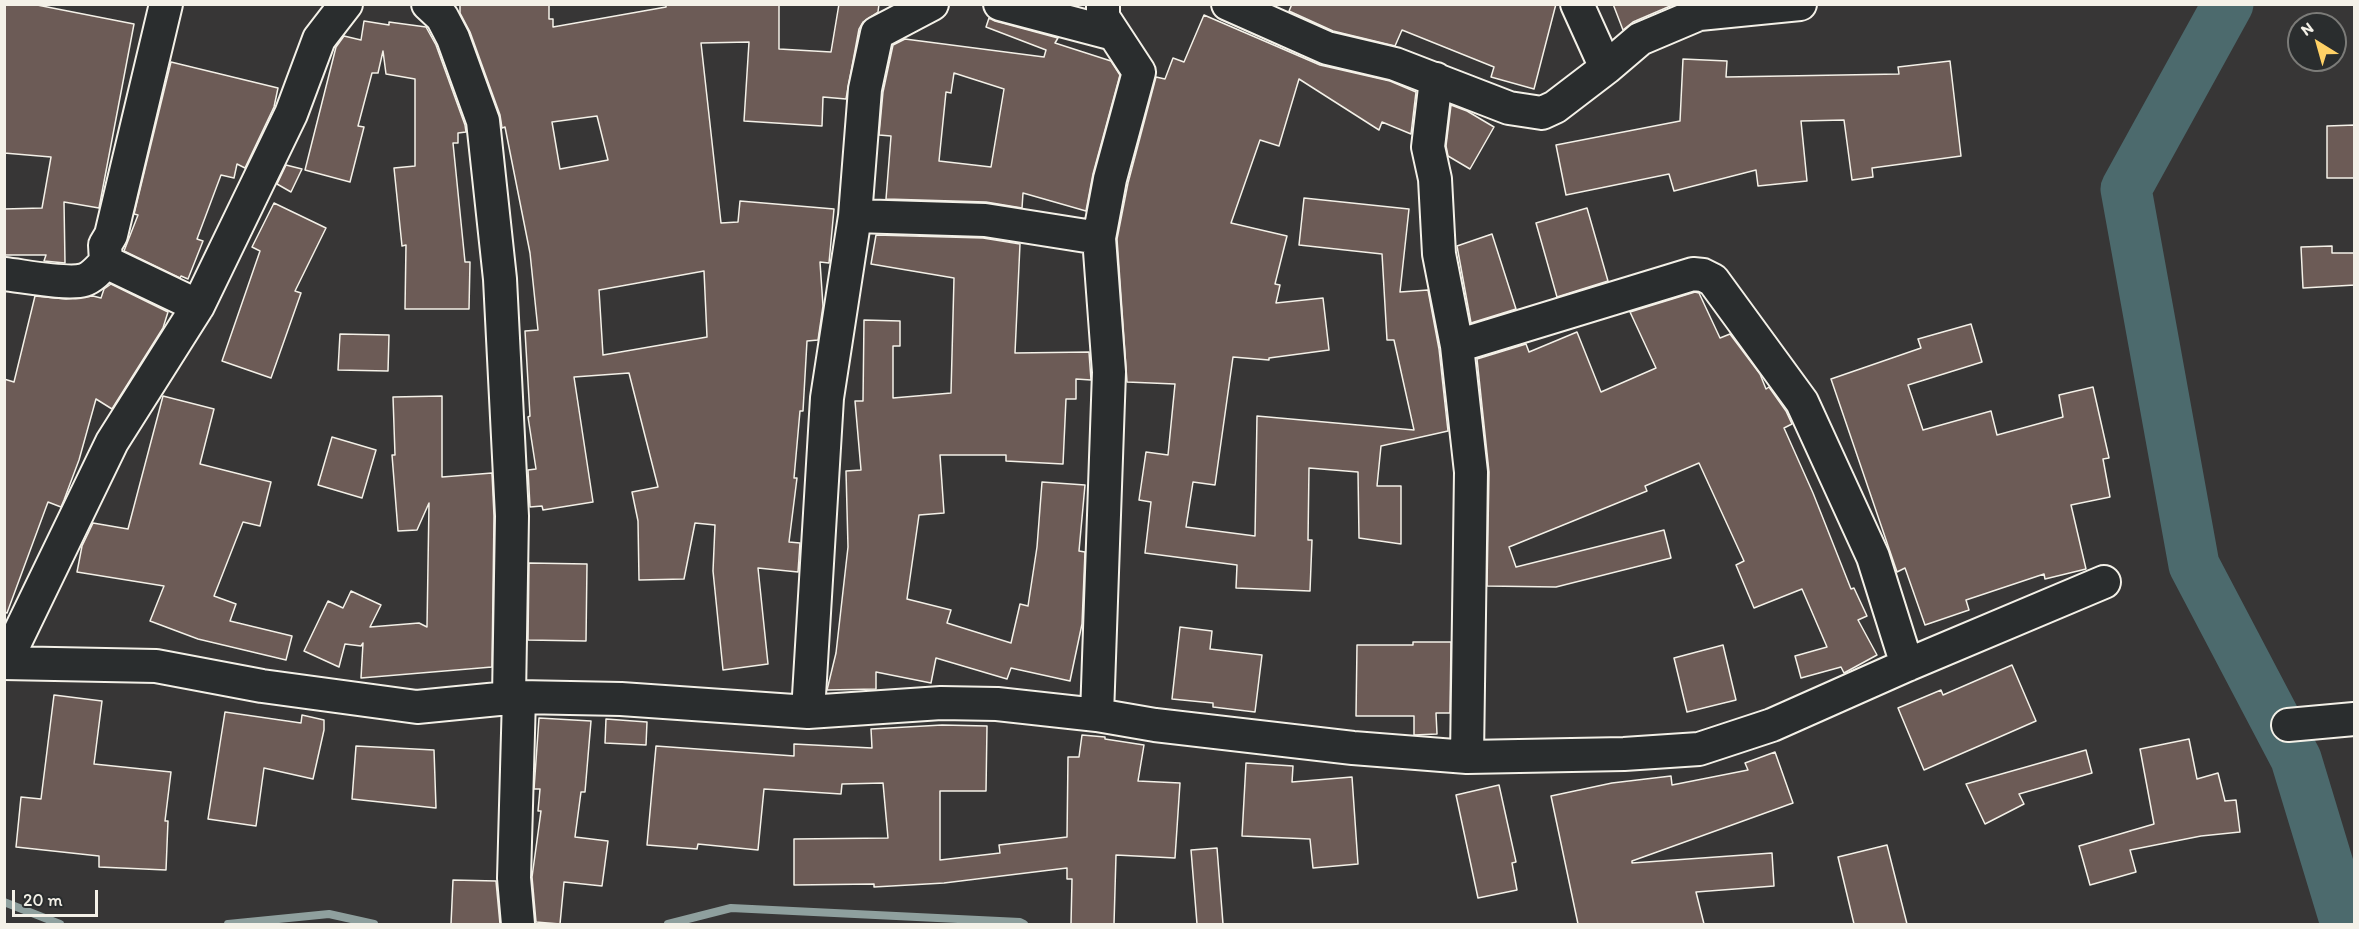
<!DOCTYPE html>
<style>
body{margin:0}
#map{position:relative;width:2359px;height:929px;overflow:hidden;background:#373636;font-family:Itim,sans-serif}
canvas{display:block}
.frame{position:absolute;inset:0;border:6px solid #f4f1e8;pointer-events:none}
.north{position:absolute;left:2287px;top:12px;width:60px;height:60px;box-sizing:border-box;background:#2a2d2e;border:2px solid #7b7b78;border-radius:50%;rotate:323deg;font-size:16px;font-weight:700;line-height:24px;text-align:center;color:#f4f1e8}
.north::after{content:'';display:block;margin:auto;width:21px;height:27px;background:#ffd166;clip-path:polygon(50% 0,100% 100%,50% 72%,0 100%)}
.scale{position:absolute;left:12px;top:890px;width:86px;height:27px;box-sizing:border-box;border:3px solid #f4f1e8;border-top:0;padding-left:8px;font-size:18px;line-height:21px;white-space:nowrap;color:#f4f1e8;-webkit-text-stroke:4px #2a2d2e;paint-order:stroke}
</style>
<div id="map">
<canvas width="2359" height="929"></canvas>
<div class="frame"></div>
<div class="north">N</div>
<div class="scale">20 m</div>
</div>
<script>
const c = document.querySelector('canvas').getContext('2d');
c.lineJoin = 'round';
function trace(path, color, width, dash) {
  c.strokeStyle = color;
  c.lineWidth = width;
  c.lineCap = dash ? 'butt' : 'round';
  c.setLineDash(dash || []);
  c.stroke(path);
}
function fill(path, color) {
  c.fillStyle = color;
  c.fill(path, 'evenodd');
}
trace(new Path2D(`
 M4,902L60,924
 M228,924L329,914L374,924
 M668,924L731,908L1020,922L1024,924`), '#8fa09e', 8);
trace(new Path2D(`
 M2228,4L2126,189L2194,565L2296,759L2346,924`), '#4c6a6d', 51);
const building = new Path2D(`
 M4,4H32L134,24L99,208L64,202L65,263L44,261L46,255H4V209L42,208L51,157L4,153Z
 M460,4H549V19H553V27L666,7V4H779V49L831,52L839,4H879L878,12L863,22L859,29L846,99L823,97L822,126L744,121L749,42L701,43L721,223L738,222L740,201L834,209L829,263L820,262L823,306L818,340L807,341L803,411H800L794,478H797L789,542L800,543L798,572L758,568L768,664L723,670L713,571L715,525L695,523L684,579L639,580L638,521L632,492L658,487L629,373L574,377L593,502L543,510L542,506L530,507L528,470L536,469L528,417L530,416L525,331L538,330L530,253L505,127L502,128L500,115L470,32L460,13ZM597,116L608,160L560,169L552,122ZM704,271L707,337L603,355L599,290Z
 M1292,4H1556L1534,89L1491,77L1494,67L1402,30L1395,46L1333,31L1289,11Z
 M1613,4H1675L1633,22L1623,30Z
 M1204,15L1320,65L1390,81L1416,92L1411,134L1382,122L1379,130L1299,79L1279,146L1260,140L1231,223L1287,236L1275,284L1280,285L1276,303L1323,298L1329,350L1269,358V360L1233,357L1215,485L1193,482L1186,527L1255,536L1257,416L1414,430L1394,340H1387L1382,254L1299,245L1304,198L1409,209L1400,292L1428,290L1439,349L1448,431L1381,446L1377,486H1401V544L1359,538L1358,472L1309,468L1308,540H1312L1310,591L1236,588L1237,565L1145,553L1151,502L1139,500L1146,452L1168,455L1175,384L1127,382L1117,239L1128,183L1156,77L1165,79L1173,58L1184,62Z
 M989,18L995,21L1058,38L1055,43L1111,61L1120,75L1093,174L1086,211L1023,193L1022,208L986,202L886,199L891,136L879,135L883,92L893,45L905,39L1044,57L1046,50L986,27ZM954,73L1004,89L991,167L939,161L946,92L951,93Z
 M364,21L389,25V22L426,27L436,45L465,125L466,132L458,133V143H453L465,262H470L469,309H405L406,245L402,246L394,168L415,166V79L386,74L383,51L378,73H372L358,126L364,127L350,182L305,170L336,47L344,36L361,40Z
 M1683,59L1727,61L1726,77L1899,74L1898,67L1950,61L1961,156L1872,168L1873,177L1852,180L1844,120L1801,121L1807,181L1758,186L1756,170L1674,191L1669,174L1566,195L1556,145L1680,121Z
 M171,62L278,88L274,107L245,168L237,164L234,178L221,175L197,239L203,241L188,279L181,276L180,278L124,251L138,215L134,214Z
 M1451,105L1467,111L1494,127L1470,169L1448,156L1446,146Z
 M2355,125V178H2327V126Z
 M286,165L302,169L291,192L277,184Z
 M274,203L326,228L295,291L301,293L271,378L222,361L260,251L252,247Z
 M1587,208L1608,281L1557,297L1536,223Z
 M1492,234L1516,309L1471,323L1457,246Z
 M876,235L983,238L1020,244L1015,353L1089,352L1091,380L1076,379V399H1066L1063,464L1006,461V455H940L944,513L919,515L907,599L951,610L947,623L1011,643L1020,604L1028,606L1037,547L1042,482L1085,485L1079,551L1085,552L1082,624L1070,681L1011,668L1007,679L936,658L931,683L876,672V689L827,690L836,653L848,547L846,471L861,470L855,401H863L864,320L900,321V346H893V398L951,393L954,278L871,264Z
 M2332,246V253H2355V285L2303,288L2301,247Z
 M111,284L168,312L163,328L112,409L96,399L79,460L64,500L61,507L48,502L7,613L4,612V379L14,382L35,296L66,299L93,296L101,298L104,289Z
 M1695,292L1699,293L1720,338L1730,334L1760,374L1766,389L1769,387L1786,411L1792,424L1784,428L1813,493L1851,589L1854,588L1867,616L1858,620L1877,655L1844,673L1841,667L1801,678L1795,656L1827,647L1802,589L1754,608L1736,565L1744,561L1699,463L1645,486L1647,491L1509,547L1516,567L1664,530L1671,558L1556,587L1487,586L1489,472L1477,359L1526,344L1529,352L1577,332L1601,392L1656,368L1630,312Z
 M1971,324L1982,362L1908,385L1923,430L1991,411L1997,435L2063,417L2059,395L2093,387L2109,458L2103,459L2110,497L2071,505L2086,569L2045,579L2044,574L1966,600L1969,610L1925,625L1905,568L1897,572L1831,379L1921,348L1918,339Z
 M340,334L389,335L388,371L338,370Z
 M163,396L214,409L200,464L271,482L260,526L243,522L214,596L236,604L230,621L292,636L286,660L198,639L150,621L164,586L77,572L82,546L93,523L128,529Z
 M442,396V477L492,473L494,516L492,667L361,678L363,643L361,646L345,644L339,667L304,651L328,601L343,608L351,591L381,605L370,627L419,623L427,627L429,503L417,530L398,531L392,455H395L393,397Z
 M332,437L376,450L362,498L318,485Z
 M529,563L587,564L586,641L528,640Z
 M1180,627L1212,631L1210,649L1262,655L1255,712L1213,707V703L1172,699Z
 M1413,642H1451L1450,713H1436L1437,734L1414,735V716H1356L1357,645H1413Z
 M1723,645L1736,700L1687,712L1674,658Z
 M2012,665L2036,721L1924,770L1898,708L1941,690L1943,695Z
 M54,695L102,701L94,764L171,772L165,821H168L166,870L99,867V856L16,847L21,797L41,799Z
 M225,712L301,723L302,715L324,720V730L313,779L264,768L256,826L208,819Z
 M539,718L591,721L585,792H581L575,837L608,841L602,886L564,882L560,924L536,922L532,877L541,811H538L540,789H534Z
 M606,719L647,722L646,745L605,743Z
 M942,725L987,726L986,791H940V860L1000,853L999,845L1067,837L1068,757H1079L1082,735L1105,737V739L1144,745L1138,781L1180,783L1175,858L1116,855L1114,924H1071L1072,879H1067V868L944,883L874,887V884L794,885V839L888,838L883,783L842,784L841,794L764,789L758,850L698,844L697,849L647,845L656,746L794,756V744L872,748L871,729Z
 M2189,739L2197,779L2218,773L2225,801L2236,800L2240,832L2201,836L2130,850L2136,872L2090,885L2079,846L2154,824L2140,749Z
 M356,746L434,750L436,808L352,799Z
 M2086,750L2092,773L2019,794L2024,804L1985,824L1966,784Z
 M1775,752L1793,803L1632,861V863L1772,853L1774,886L1696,892L1704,924H1578L1551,796L1612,783L1671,776L1672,785L1748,770L1745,763Z
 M1246,763L1293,766L1292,782L1352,777L1358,864L1313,868L1310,839L1242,836Z
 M1499,785L1516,862L1512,863L1517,890L1478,898L1456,795Z
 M1887,845L1907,924H1854L1838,857Z
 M1217,848L1223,924H1197L1191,850Z
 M453,880L496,881L500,924H451Z`);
fill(building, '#6c5b56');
trace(building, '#f4f1e8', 1.5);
const street = new Path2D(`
 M428,4L442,17L453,38L483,121L500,279L512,516L509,697
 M1000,4L1114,34
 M1228,4L1327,48L1395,64L1509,108L1542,113L1555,107L1606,68L1640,39L1699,14L1800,4
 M1577,4L1606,68
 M1436,79L1428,147L1435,179L1439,254L1457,346L1471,472L1467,757
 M855,216L985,220L1099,238
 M106,262L198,306
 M4,274C23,276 68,285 84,280C93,277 100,268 106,262L105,245L111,235L166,4
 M1457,346L1693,274L1703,275L1713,280L1802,402L1873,557L1907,665
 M4,663L156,666L262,686L417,707L519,697L621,699L808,712L941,703L997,704L1097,715L1155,725L1353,748L1467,757L1624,754L1699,749L1772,725L1907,665L2104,582
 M5,663L112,442L198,306L291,114L319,39L346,4
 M808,712L827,398L855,216L865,89L877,33L932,4
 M1097,715L1109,372L1099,238L1110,179L1139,72L1103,17V4
 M2288,725L2354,719
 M518,924L514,878L519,697`);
trace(street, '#f4f1e8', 36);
trace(street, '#2a2d2e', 32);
</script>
